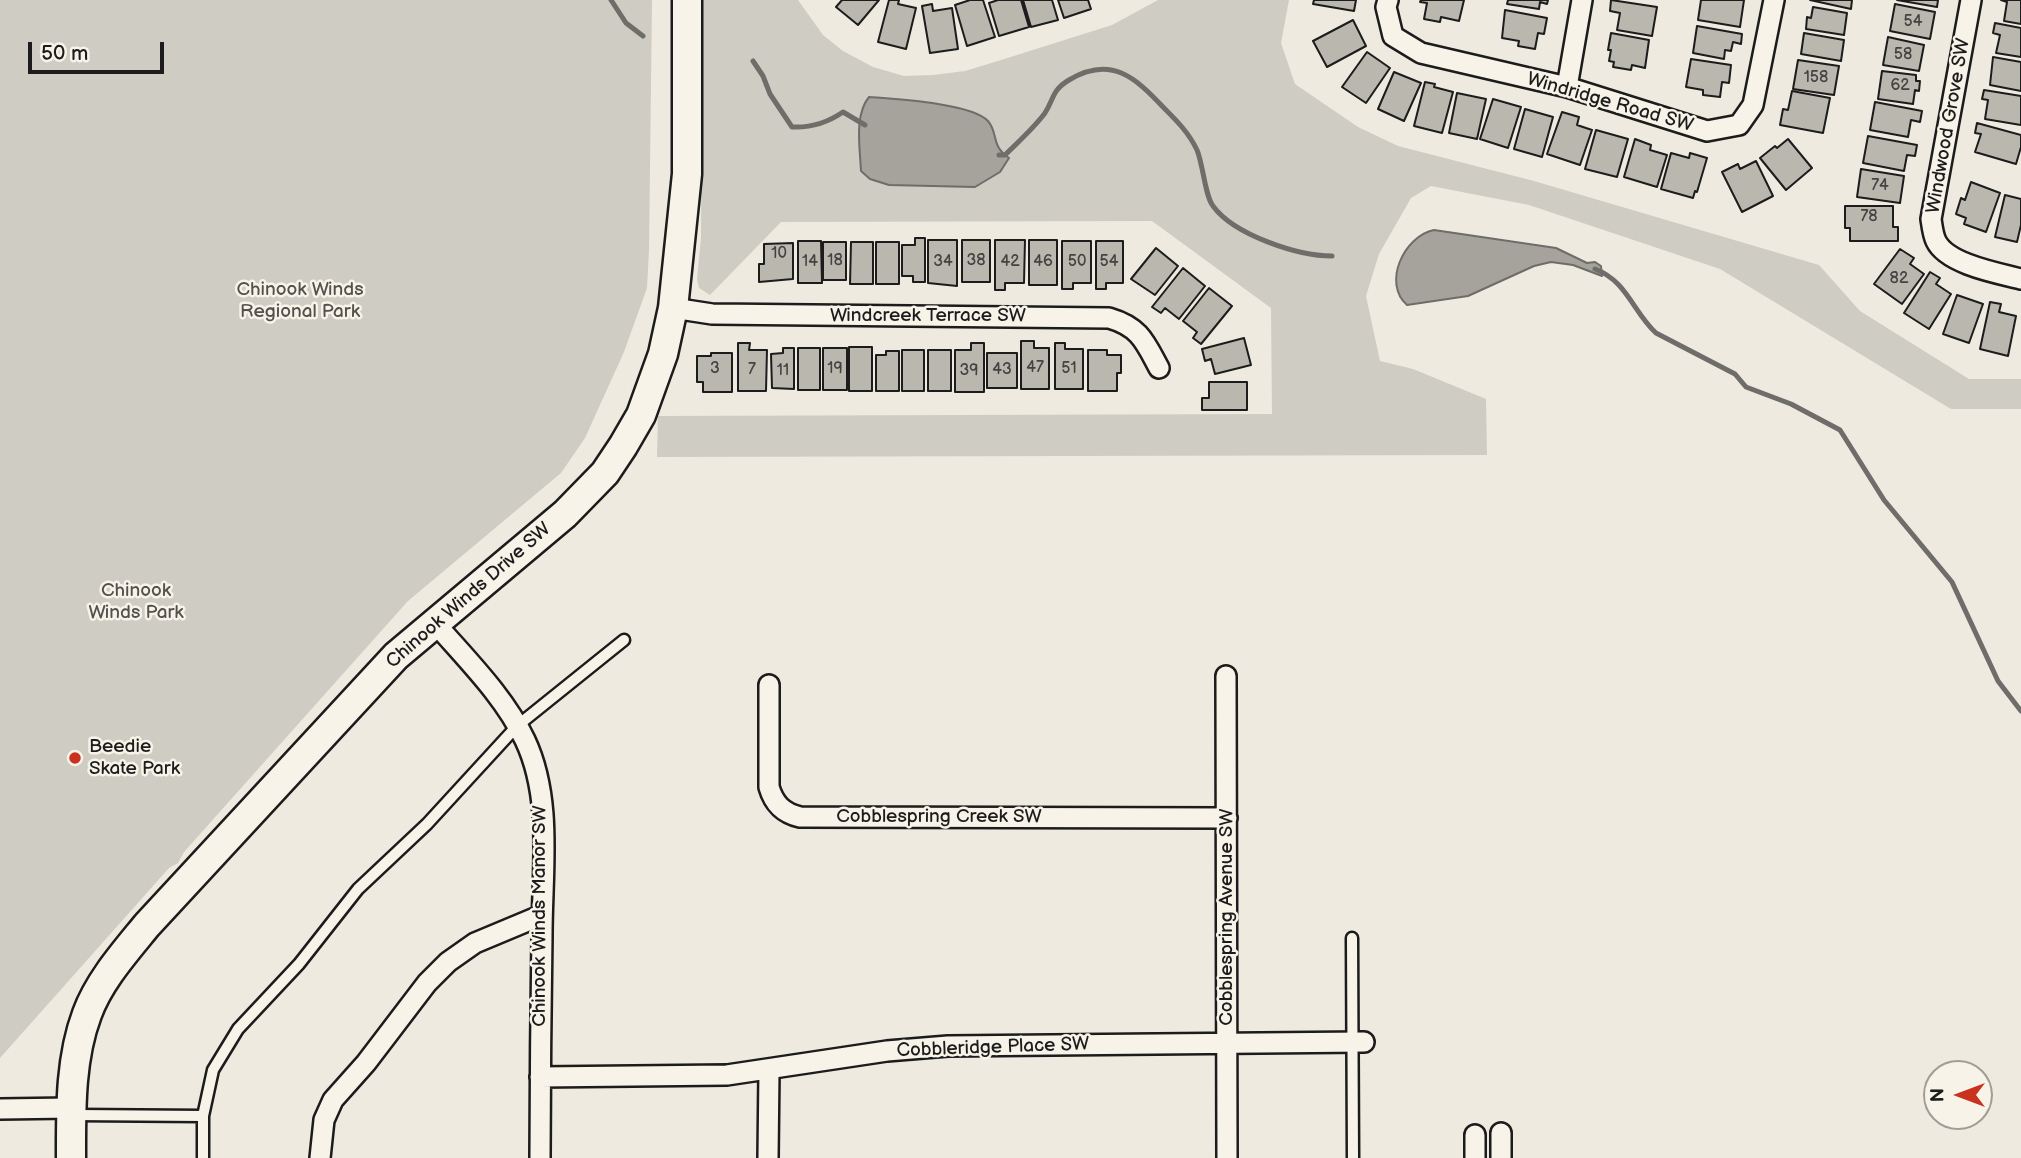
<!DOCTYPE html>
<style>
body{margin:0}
#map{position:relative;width:2021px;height:1158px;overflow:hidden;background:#eeeae0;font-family:"Balsamiq Sans",sans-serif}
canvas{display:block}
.north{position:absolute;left:1923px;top:1060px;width:70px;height:70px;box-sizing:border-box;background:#f7f3e8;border:2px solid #9f9d96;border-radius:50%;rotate:270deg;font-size:19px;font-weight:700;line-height:28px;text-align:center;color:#1c1c1c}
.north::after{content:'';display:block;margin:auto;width:24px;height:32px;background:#c8321e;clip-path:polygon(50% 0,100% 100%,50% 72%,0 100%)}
.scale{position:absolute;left:28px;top:42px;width:136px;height:32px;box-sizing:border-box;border:4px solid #1c1c1c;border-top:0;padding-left:9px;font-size:21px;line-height:24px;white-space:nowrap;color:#1c1c1c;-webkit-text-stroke:5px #f7f3e8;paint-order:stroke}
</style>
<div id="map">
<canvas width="2021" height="1158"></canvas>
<div class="north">N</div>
<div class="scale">50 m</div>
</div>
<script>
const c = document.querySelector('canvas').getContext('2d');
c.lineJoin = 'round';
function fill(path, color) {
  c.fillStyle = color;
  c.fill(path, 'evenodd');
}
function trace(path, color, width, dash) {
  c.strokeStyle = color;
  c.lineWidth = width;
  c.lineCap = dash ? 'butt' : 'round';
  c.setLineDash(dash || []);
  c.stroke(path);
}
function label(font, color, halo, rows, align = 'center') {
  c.font = font + ' "Balsamiq Sans",sans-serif';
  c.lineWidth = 5;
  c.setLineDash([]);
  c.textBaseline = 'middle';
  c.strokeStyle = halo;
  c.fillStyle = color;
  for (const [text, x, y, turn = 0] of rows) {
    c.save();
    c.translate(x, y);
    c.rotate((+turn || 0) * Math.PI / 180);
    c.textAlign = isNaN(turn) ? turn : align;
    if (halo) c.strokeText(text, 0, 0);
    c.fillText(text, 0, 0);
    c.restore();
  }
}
fill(new Path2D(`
 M0,0H652L649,250L647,288L624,352L585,438L561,473L408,601L184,852L178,863L169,868L0,1058Z
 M702,0H798L823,35L843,51L873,67L904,76L933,75L965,71L998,61L1112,25L1158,0H1289L1281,43L1295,84L1358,127L1398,146L1534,181L1819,265L1860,311L1969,379H2021V409H1951L1720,269L1529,205L1431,186L1411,198L1379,254L1366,296L1380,361L1413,369L1486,399L1487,455L657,457L658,416L1272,414L1271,308L1152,221L781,222L710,295L699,288L697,279L701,237Z`), '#cfccc3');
const water = new Path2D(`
 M869,97C894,99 971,103 988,121C999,134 990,145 1009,158L1000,172L975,187L889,185L870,179L861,171C860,148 854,115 869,97Z
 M1434,230L1556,248L1587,263L1595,262L1601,266L1602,276L1573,265L1551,262L1534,266L1468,296L1407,305C1382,283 1404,236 1434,230Z`);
fill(water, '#a6a39d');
trace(water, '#6f6d69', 2);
trace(new Path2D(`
 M611,0L626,23L643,36
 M753,61L763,76L770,94L792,127C811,128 827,123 843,112L865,125
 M999,155H1005C1018,142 1033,129 1045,113C1054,99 1052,90 1069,80C1111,55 1135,77 1164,108C1177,121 1189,133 1197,150C1203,164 1205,196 1213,206C1234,235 1298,256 1332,256
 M1595,269C1627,281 1633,312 1656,333L1735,374L1746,387L1791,404L1840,430L1884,500L1952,582L1998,681L2021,711`), '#6f6d69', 5);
const building = new Path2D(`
 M842,0H879L858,25L836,7Z
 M889,0H899L898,4L916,8L906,49L878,42Z
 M970,0H983L995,37L967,46L955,5Z
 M998,0H1021L1029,27L999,36L989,3Z
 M1023,0H1052L1058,20L1031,27Z
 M1058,0H1088L1091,9L1064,18Z
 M1314,0H1356L1354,11L1313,4Z
 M1421,0H1464L1459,21L1441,17L1440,22L1424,19L1427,3L1420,2Z
 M1508,0H1548L1547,4L1540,2L1539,9L1507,4Z
 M1611,0L1657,7L1652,36L1617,30L1620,13L1610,11Z
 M1701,0H1744L1740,27L1698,20Z
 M1810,0H1852L1851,9Z
 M1897,0H1938L1937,7Z
 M2001,0H2021V24L2004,21L2007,2Z
 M932,4L933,11L952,8L958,49L930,53L922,6Z
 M1895,4L1935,12L1930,39L1890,31Z
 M1813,7L1847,13L1844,35L1806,29L1807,17L1811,18Z
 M1505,10L1547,18L1544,34L1538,33L1535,49L1518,46L1519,41L1502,38Z
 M1353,20L1366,46L1327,67L1313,41Z
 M1995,23L2021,28V57L1996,53L2000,35L1993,33Z
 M1697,26L1742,34L1741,44L1733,42L1731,51L1725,50L1724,59L1693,53Z
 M1611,33L1649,40L1645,68L1632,65L1631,70L1613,67L1614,62L1609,61L1611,50H1608Z
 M1804,33L1844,40L1841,61L1801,54Z
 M1888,37L1924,45L1919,71L1883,65Z
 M1367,52L1390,68L1366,103L1342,87Z
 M1993,57L2021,62V91L1990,85Z
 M1691,59L1731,65L1729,83L1722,82L1720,97L1703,95V90L1686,87Z
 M1798,60L1839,66L1834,95L1793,89Z
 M1882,71L1916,75V81H1920L1919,91L1915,90L1913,104L1878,99Z
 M1394,72L1421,83L1404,121L1378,109Z
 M1425,82L1435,84L1434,87L1453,92L1442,133L1414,126Z
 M1984,90L2021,96V125L1985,119L1988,100L1982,99Z
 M1792,91L1830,98L1823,133L1780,125L1783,109L1788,110Z
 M1457,93L1486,99L1477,139L1449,133Z
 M1493,99L1521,107L1508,148L1480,139Z
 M1875,102L1922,111L1920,122L1911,120L1908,137L1870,130Z
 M1525,109L1553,117L1542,157L1514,149Z
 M1562,112L1579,117L1577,125L1592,130L1580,165L1547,154Z
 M1977,123L2021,135V147L2016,164L1975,152L1981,134L1975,133Z
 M1596,130L1628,139L1617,177L1585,169Z
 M1868,136L1917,145L1915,156L1907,155L1904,171L1863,163Z
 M1635,139L1651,145L1650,150L1667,155L1657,187L1624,177Z
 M1788,139L1812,168L1786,190L1760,158L1775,146L1777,148Z
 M1671,153L1689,158L1690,153L1707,158L1697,192L1695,191L1693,198L1661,189Z
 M1756,161L1773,196L1742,212L1722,172L1738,164L1740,169Z
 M1861,169L1904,176L1900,203L1857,197Z
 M1971,182L2000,193L1986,232L1964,224L1966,218L1956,214L1961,198L1965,200Z
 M2005,195L2021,199V225L2017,242L1995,237Z
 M1845,206H1893V227H1898V241H1850V228H1845Z
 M915,238H925V282H913V276H902V245H915Z
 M928,240H957V286L928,283Z
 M962,240H990V282H962Z
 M995,240H1025L1024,283H1005V290H995Z
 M1029,240H1057V285H1029Z
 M798,241H821L822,283H798Z
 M1062,241H1091V283H1073V289H1062Z
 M1096,241H1123V283H1106V289H1096Z
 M823,242H846V280H823Z
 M851,242H873V284H850Z
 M876,242H899V284H876Z
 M793,243V279L759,282V264H764V244Z
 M1156,248L1178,266L1155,295L1131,279Z
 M1900,249L1914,258L1910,264L1924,274L1902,304L1874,284Z
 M1183,268L1205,286L1179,319L1165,308L1161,313L1152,307Z
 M1930,272L1940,278L1936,284L1951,294L1929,329L1904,313Z
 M1209,288L1232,306L1201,344L1193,338L1197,332L1183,321Z
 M1957,295L1983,304L1969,343L1943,334Z
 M1990,302L2001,304L1999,312L2016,316L2008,356L1980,349Z
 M1244,338L1251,365L1215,374L1211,359L1205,361L1202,349Z
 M1021,341H1034V348H1049V389H1021Z
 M738,343H750L749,350H767L766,391H738Z
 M971,343H984V392H955V350H971Z
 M1055,343H1065V349H1083V389H1055Z
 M849,347H872V391H849Z
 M783,348H794V389L772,388L771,354L783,353Z
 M798,348H820V390H798Z
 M823,348H847V390H823Z
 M902,350H924V391H902Z
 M928,350H951V391H928Z
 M1088,350H1107V355H1121V373H1117V391H1088Z
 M886,351H899V391H876V355H886Z
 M711,353H732V392H703V382H697V356H711Z
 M987,353H1017V388H987Z
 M1209,382H1247V410H1202V398H1209Z`);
fill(building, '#bab7af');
trace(building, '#1c1c1c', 2);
const lane = new Path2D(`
 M1352,938L1353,1158
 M75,1115L203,1116
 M203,1158V1116L213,1070L238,1029L299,964L358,889L427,824L517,726L624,640`);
const street = new Path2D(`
 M1388,0L1386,7L1393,36L1421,53L1567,87L1707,131L1739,125L1753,105L1774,0
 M1971,0L1931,219C1932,226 1933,235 1936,241C1947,264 1997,273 2021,279
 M1567,87L1582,0
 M673,308L712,314L1109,318C1140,327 1145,342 1159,368
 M435,623C467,660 504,696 525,740C553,799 542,871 542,935C541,1009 540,1084 540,1158
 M1226,676L1227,1158
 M769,685V787C774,804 783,813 800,817L1227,818
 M540,1077L727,1075L887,1051L948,1046L1364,1042
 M0,1109L71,1108
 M1501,1133V1158
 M1475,1135V1158
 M320,1158L324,1120L333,1100L366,1063L427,983L448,962L475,943L542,915
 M768,1158L769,1070`);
const secondary = new Path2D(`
 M71,1158C71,1110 70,1059 87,1014C99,981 125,952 147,925L396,656L565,514L605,473L623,446L641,415L663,354L673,308L687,174V0`);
trace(lane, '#1c1c1c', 15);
trace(street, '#1c1c1c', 24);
trace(secondary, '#1c1c1c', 33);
trace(lane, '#f7f3e8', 10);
trace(street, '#f7f3e8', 19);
trace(secondary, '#f7f3e8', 28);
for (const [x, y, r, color] of [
 [75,758,7,"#c8321e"]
]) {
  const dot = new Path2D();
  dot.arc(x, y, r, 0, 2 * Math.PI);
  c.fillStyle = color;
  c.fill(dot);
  trace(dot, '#f7f3e8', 2.5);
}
label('16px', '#444341', null, [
 ["54",1913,22],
 ["58",1903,55],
 ["158",1816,78],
 ["62",1900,86],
 ["74",1880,186],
 ["78",1869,217],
 ["10",779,254],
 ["18",835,261],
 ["38",976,261],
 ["14",810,262],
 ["34",943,262],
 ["42",1010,262],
 ["46",1043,262],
 ["50",1077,262],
 ["54",1109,262],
 ["82",1899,279],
 ["47",1035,368],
 ["3",715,369],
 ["19",835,369],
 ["51",1069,369],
 ["7",752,370],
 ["43",1002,370],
 ["11",783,371],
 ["39",969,371]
]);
label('19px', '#1c1c1c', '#f7f3e8', [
 ["Windridge Road SW",1610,103,16],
 ["Windwood Grove SW",1949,126,-80],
 ["Windcreek Terrace SW",928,316],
 ["Chinook Winds Drive SW",469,596,-41],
 ["Cobblespring Creek SW",939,817],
 ["Chinook Winds Manor SW",540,916,-90],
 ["Cobblespring Avenue SW",1227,917,-90],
 ["Cobbleridge Place SW",993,1048,-2]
]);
label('19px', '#52514e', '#f7f3e8', [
 ["Chinook Winds",300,290],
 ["Regional Park",300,312],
 ["Chinook",136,591],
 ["Winds Park",136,613]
]);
label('19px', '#1c1c1c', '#f7f3e8', [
 ["Beedie",89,747],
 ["Skate Park",89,769]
], 'left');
</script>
